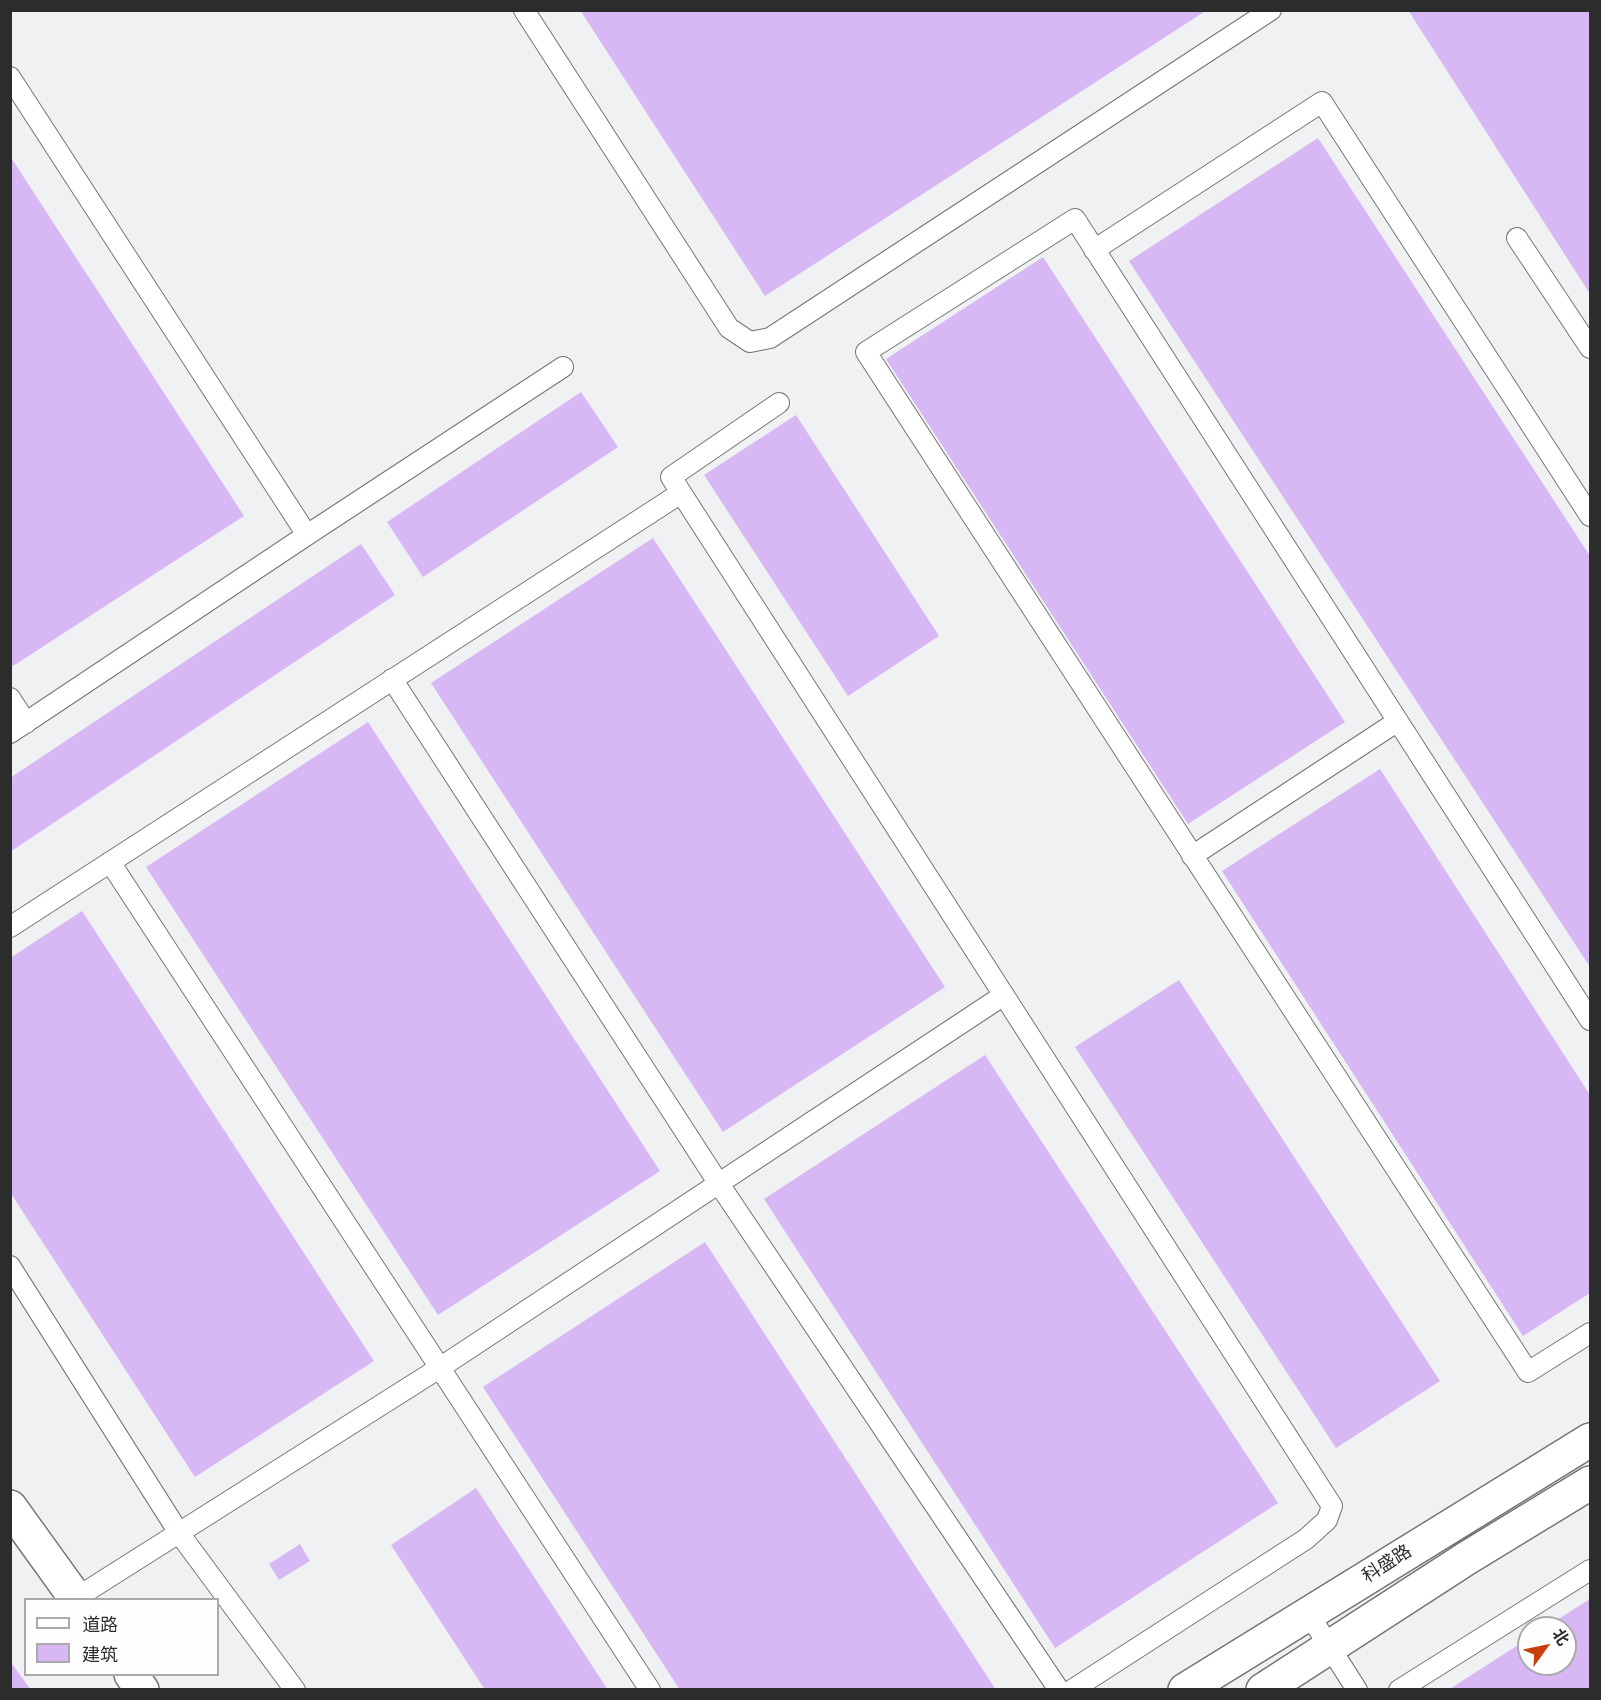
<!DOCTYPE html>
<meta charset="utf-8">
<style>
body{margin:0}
#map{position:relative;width:1601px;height:1700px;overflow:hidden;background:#f0f1f3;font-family:Cabin,"Noto Sans SC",sans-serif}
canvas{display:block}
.frame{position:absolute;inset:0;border:12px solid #2b2c2c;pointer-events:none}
.legend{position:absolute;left:24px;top:1598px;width:195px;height:78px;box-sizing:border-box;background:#fefeff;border:2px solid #aaaaab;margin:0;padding:8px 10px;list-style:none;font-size:18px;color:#2b2c2c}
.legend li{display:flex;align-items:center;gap:12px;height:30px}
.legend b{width:30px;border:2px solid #aaaaab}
.north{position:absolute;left:1517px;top:1616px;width:60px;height:60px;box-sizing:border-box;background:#fefeff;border:2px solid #aaaaab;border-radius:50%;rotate:57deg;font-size:16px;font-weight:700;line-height:24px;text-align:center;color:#2b2c2c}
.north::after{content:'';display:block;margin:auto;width:21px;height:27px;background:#c8410c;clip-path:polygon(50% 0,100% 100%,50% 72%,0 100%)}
</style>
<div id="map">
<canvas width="1601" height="1700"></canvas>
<div class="frame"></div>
<ul class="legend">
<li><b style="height:8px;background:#fff"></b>道路</li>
<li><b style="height:16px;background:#d8b7f5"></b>建筑</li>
</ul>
<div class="north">北</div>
</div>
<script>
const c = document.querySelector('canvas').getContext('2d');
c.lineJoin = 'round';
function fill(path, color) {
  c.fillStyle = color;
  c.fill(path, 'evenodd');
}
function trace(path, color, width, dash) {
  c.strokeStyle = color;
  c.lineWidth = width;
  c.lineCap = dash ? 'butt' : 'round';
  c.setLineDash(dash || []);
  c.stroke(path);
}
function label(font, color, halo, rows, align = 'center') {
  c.font = font + ' Cabin,"Noto Sans SC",sans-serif';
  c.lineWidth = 4.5;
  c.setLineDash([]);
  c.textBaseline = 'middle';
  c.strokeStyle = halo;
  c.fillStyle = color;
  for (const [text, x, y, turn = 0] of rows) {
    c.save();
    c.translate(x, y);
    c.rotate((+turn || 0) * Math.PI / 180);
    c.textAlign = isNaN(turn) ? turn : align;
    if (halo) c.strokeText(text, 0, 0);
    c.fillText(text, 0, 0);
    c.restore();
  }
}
fill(new Path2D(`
 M580,10H1207L765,296Z
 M1408,10H1590V294Z
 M1318,138L1590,556V967L1129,261Z
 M10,156L244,516L13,666L10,661Z
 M1043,257L1345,722L1188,824L886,359Z
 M581,392L618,447L423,577L387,522Z
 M796,415L939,636L848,696L704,475Z
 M653,538L945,987L723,1132L431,683Z
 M361,544L395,595L10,852V778Z
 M368,722L660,1171L438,1315L146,867Z
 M1380,769L1590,1095V1293L1523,1336L1222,871Z
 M82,911L374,1361L195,1477L10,1192V958Z
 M1179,980L1440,1381L1336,1448L1075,1047Z
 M985,1055L1278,1503L1055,1648L764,1199Z
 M705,1242L996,1690H680L483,1387Z
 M476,1488L608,1690H485L391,1545Z
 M300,1544L310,1561L279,1580L269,1564Z
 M1590,1599V1690H1448L1529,1638V1664H1565V1628H1544Z
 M10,1661L31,1690H10Z`), '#d8b7f5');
const lane = new Path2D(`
 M524,10L729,328L750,342L770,338L1271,10
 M10,77L307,535
 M1517,238L1590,348
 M1094,250L1322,102L1590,516
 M779,403L671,477L1332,1506L1327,1520L1306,1539L1072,1690
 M392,679L719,1184L1059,1690
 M10,698L26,723
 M10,733L307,535L563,367
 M1192,856L1398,721
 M110,862L650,1690
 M10,927L681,493
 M1590,1020L1075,219L866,352L1528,1372L1590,1333
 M10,1266L179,1533L295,1690
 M76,1598L441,1367L1004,995
 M1308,1613L1357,1690
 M1399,1690L1590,1570`);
const secondary = new Path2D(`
 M10,1507L77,1600
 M131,1674L142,1690
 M1185,1690L1590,1440
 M1263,1690L1467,1558L1590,1483`);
trace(lane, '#737475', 22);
trace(secondary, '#737475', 36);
trace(lane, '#fff', 20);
trace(secondary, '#fff', 33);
label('18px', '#2b2c2c', '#fefeff', [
 ["科盛路",1387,1564,-32]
]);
</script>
